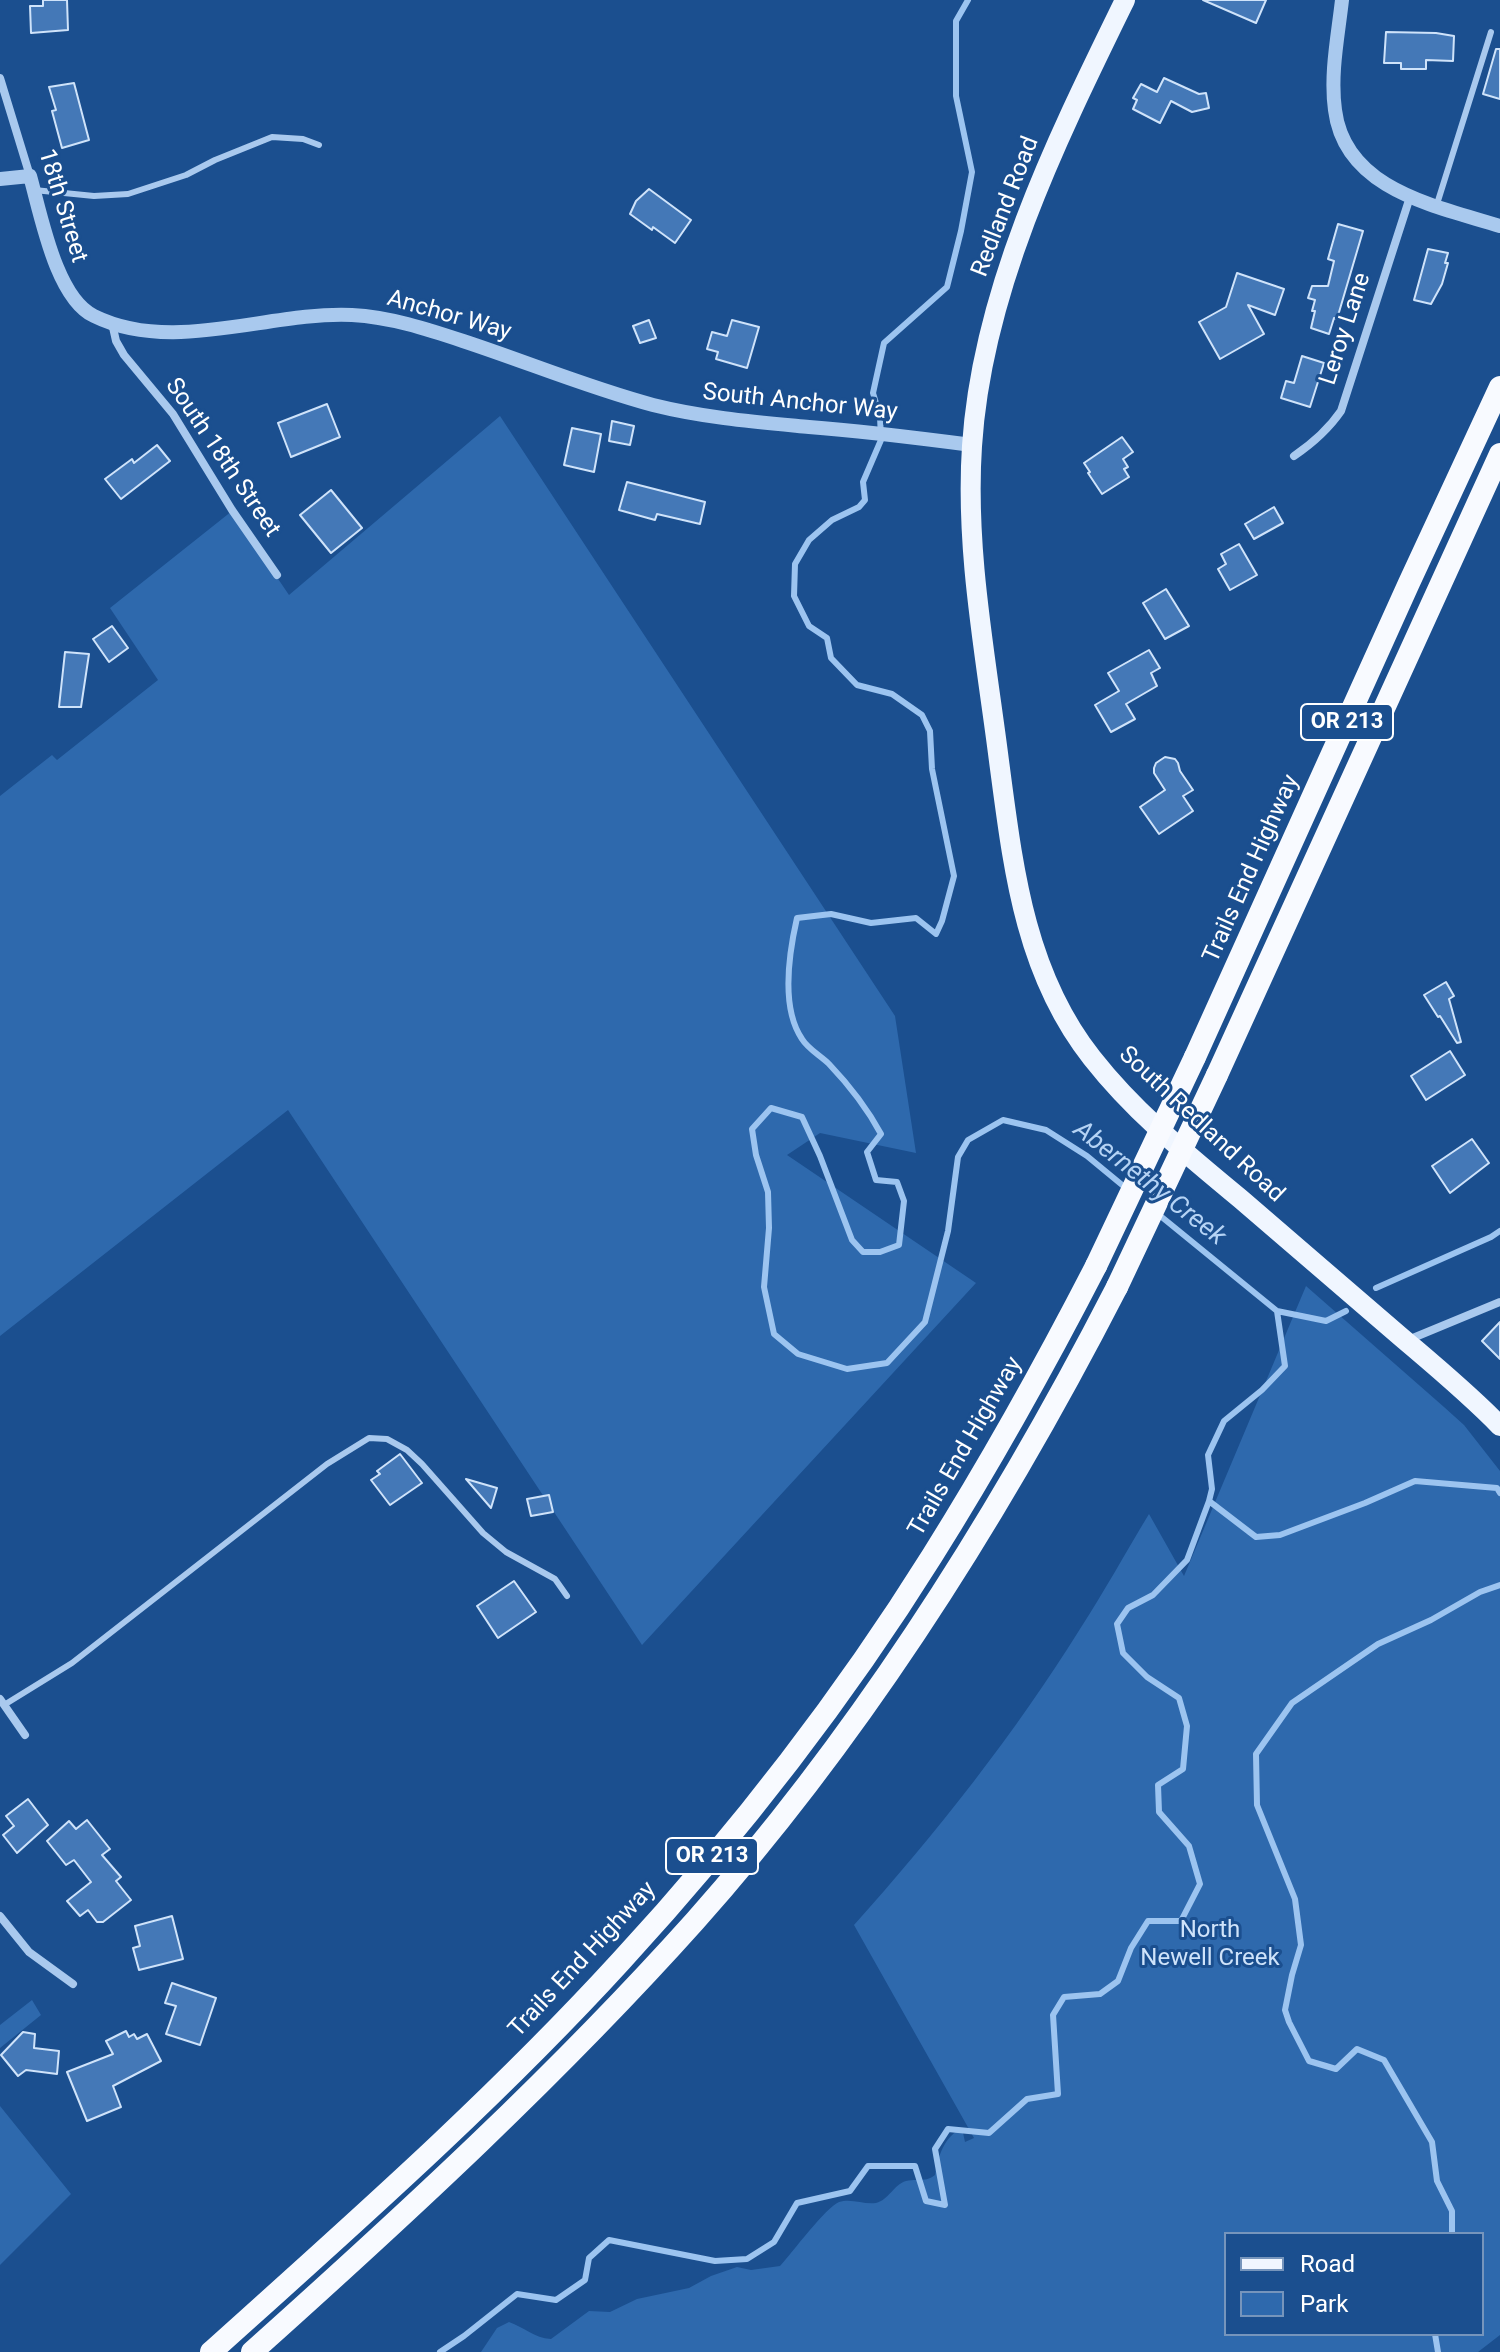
<!DOCTYPE html>
<style>
body{margin:0}
#map{position:relative;width:1500px;height:2352px;overflow:hidden;background:#1b4f8f;font-family:Roboto,sans-serif}
canvas{display:block}
.legend{position:absolute;left:1224px;top:2232px;width:260px;height:104px;box-sizing:border-box;background:#1b4f8f;border:2px solid #7695bc;margin:0;padding:10px 14px;list-style:none;font-size:24px;color:#fff}
.legend li{display:flex;align-items:center;gap:16px;height:40px}
.legend b{width:40px;border:2px solid #7695bc}
</style>
<div id="map">
<canvas width="1500" height="2352"></canvas>
<ul class="legend">
<li><b style="height:10px;background:#f0f6ff"></b>Road</li>
<li><b style="height:22px;background:#2e69ad"></b>Park</li>
</ul>
</div>
<script>
const c = document.querySelector('canvas').getContext('2d');
c.lineJoin = 'round';
function fill(path, color) {
  c.fillStyle = color;
  c.fill(path, 'evenodd');
}
function trace(path, color, width, dash) {
  c.strokeStyle = color;
  c.lineWidth = width;
  c.lineCap = dash ? 'butt' : 'round';
  c.setLineDash(dash || []);
  c.stroke(path);
}
function label(font, color, halo, rows, align = 'center') {
  c.font = font + ' Roboto,sans-serif';
  c.lineWidth = 6;
  c.setLineDash([]);
  c.textBaseline = 'middle';
  c.strokeStyle = halo;
  c.fillStyle = color;
  for (const [text, x, y, turn = 0] of rows) {
    c.save();
    c.translate(x, y);
    c.rotate((+turn || 0) * Math.PI / 180);
    c.textAlign = isNaN(turn) ? turn : align;
    if (halo) c.strokeText(text, 0, 0);
    c.fillText(text, 0, 0);
    c.restore();
  }
}
fill(new Path2D(`
 M500,416L895,1016L916,1153L820,1133L787,1155L976,1283L642,1645L288,1110L0,1336V796L52,755L57,760L158,680L110,608L232,511L289,595Z
 M1306,1286L1444,1407L1464,1425L1500,1471V2335L1478,2352H481L497,2328L509,2322C524,2327 534,2338 551,2339L589,2311L610,2312L637,2299L689,2288L711,2276L737,2267L751,2270L780,2266C792,2253 826,2207 839,2202C852,2198 864,2205 876,2203C889,2200 893,2185 906,2181C917,2178 925,2183 935,2175C938,2156 944,2137 962,2128L965,2142L974,2138L854,1925C935,1835 1016,1732 1080,1629C1104,1592 1126,1552 1149,1514L1184,1576ZM1226,2234H1482V2334H1226Z
 M32,2000L41,2015L0,2048V2025Z
 M0,2106L71,2194L0,2265Z`), '#2e69ad');
trace(new Path2D(`
 M968,0L956,21V96L972,172L961,231L947,287L884,343L873,393L880,416L881,440L863,482L865,500L859,507L832,520L809,540L795,564L794,596L809,626L827,638L831,658L857,685L892,694L922,715L930,731L932,769L954,876L942,921L936,934L916,918L871,923L831,914L797,918C789,953 781,1008 802,1039C808,1049 821,1056 829,1064C850,1086 867,1108 881,1134L867,1152L876,1180L897,1182L904,1201L899,1245L880,1252H863L852,1240L820,1156L802,1117L771,1108L752,1129L756,1155L768,1192L769,1228L764,1287L774,1334L798,1354L847,1369L887,1363L925,1322L948,1231L958,1157L968,1140L1003,1120L1046,1130L1087,1156L1127,1189
 M1158,1214L1277,1311L1285,1366L1262,1390L1224,1421L1208,1455L1212,1489L1209,1501L1256,1537L1280,1535L1365,1503L1415,1481L1497,1488L1500,1493
 M1376,1288L1491,1237L1500,1231
 M1277,1311L1326,1321L1346,1311
 M1452,2234V2211L1437,2181L1432,2142L1384,2060L1357,2049L1336,2069L1309,2061L1289,2022L1285,2010L1292,1975L1301,1945L1295,1899L1257,1805L1256,1754L1292,1703L1378,1644L1431,1620L1480,1592L1500,1585
 M1435,2334L1438,2352
 M440,2352L464,2336L517,2294L556,2300L585,2280L589,2258L609,2240L715,2261L747,2259L774,2242L797,2203L850,2191L868,2166H915L926,2201L945,2205L935,2149L948,2129L989,2133L1027,2099L1058,2094L1053,2015L1064,1997L1100,1994L1118,1981L1131,1948L1148,1921H1181L1200,1884L1189,1846L1159,1812L1158,1785L1183,1769L1187,1726L1179,1698L1147,1677L1123,1653L1117,1624L1128,1608L1153,1595L1187,1560L1209,1501`), '#9cc4f0', 6);
const building = new Path2D(`
 M43,0H67L68,30L31,33L30,6H43Z
 M1203,0H1266L1256,23Z
 M1386,32L1436,33L1454,36L1453,61L1426,60V69H1401V63H1384Z
 M1496,49H1500V99L1483,94Z
 M1164,78L1199,94L1206,93L1209,108L1192,112L1171,101L1160,123L1133,109L1137,100L1133,98L1141,84L1157,92Z
 M74,83L89,140L62,148L52,111L56,110L49,87Z
 M649,189L691,220L675,243L653,227L652,230L630,214L636,201Z
 M1338,224L1363,231L1337,319L1334,318L1329,334L1311,328L1315,311H1312L1315,300L1308,298L1312,286H1328L1334,261L1328,259Z
 M1428,249L1448,253L1445,263H1448L1442,284L1431,304L1414,300Z
 M1237,273L1284,289L1275,315L1248,305L1264,334L1220,359L1199,322L1226,307Z
 M649,320L656,338L640,343L633,326Z
 M732,320L759,327L747,368L716,359L718,352L707,349L712,332L727,336Z
 M1302,356L1324,363L1310,407L1281,398L1286,381L1294,383Z
 M327,404L340,437L291,457L278,423Z
 M612,421L634,426L630,445L609,441Z
 M572,428L601,434L594,472L564,465Z
 M1122,437L1133,452L1123,459L1128,467L1124,469L1129,477L1102,494L1088,473L1090,472L1084,463Z
 M157,445L170,461L121,499L105,479L132,459L134,463Z
 M627,482L705,502L700,524L657,514L655,520L619,510Z
 M331,490L362,528L331,553L300,515Z
 M1274,507L1283,523L1254,539L1245,524Z
 M1239,544L1257,575L1230,590L1218,569L1226,564L1221,554Z
 M1166,589L1189,626L1165,639L1143,603Z
 M112,626L128,648L109,662L93,639Z
 M1149,650L1160,668L1151,673L1157,686L1126,704L1135,719L1111,732L1095,705L1119,691L1108,673Z
 M65,652L89,654L81,707H59Z
 M1165,757L1175,759L1178,763L1180,771L1193,790L1183,796L1193,811L1159,834L1140,807L1165,790L1154,773V768L1156,763Z
 M1446,982L1454,996L1449,999L1461,1042L1457,1043L1440,1016L1438,1017L1424,995Z
 M1450,1051L1465,1075L1426,1100L1411,1076Z
 M1472,1139L1489,1163L1450,1193L1432,1166Z
 M1500,1322V1359L1482,1341Z
 M400,1454L422,1483L390,1505L371,1480L380,1474L377,1471Z
 M466,1479L497,1488L491,1508Z
 M549,1495L553,1512L531,1516L527,1499Z
 M514,1581L536,1612L498,1638L477,1606Z
 M28,1799L48,1825L17,1853L3,1835L14,1826L6,1816Z
 M87,1820L110,1849L102,1855L121,1877L116,1881L131,1900L103,1922H97L88,1910L80,1916L67,1901L91,1882L74,1860L66,1865L47,1841L69,1821L76,1829Z
 M172,1916L183,1959L139,1970L133,1948L140,1946L135,1926Z
 M172,1983L216,1998L200,2045L166,2034L176,2006L165,2003Z
 M126,2031L129,2037L134,2034L137,2039L147,2034L161,2061L113,2086L121,2107L87,2121L67,2072L113,2054L106,2041Z
 M23,2032L35,2034L34,2048L59,2051L57,2074L26,2070L18,2076L1,2055Z`);
fill(building, '#4478b7');
trace(building, '#cfe3fa', 2);
trace(new Path2D(`
 M34,190L94,196L128,194L186,175L215,160L272,137L303,139L319,145
 M1437,204L1491,32
 M4,1705L72,1663L327,1464L369,1438L387,1439L407,1450L422,1464L483,1533L506,1552L555,1579L567,1596`), '#a9c9ee', 6);
trace(new Path2D(`
 M0,78L30,176
 M112,323L116,341L124,355L173,414L232,510L277,575
 M1294,456C1313,443 1328,430 1341,411L1410,197
 M1408,1340L1500,1302
 M0,1699L25,1735
 M0,1916L29,1952L73,1984`), '#a9c9ee', 8);
trace(new Path2D(`
 M1342,0C1338,36 1330,74 1335,110C1345,190 1436,206 1500,226
 M0,179L30,176C41,215 56,298 94,316C173,355 269,311 352,315C390,317 427,329 463,341C527,362 589,388 653,405C705,418 756,422 809,427C863,431 918,438 972,445`), '#a9c9ee', 14);
trace(new Path2D(`
 M1125,0C1057,139 982,290 972,446C965,551 986,657 999,761C1013,866 1024,972 1092,1058C1135,1113 1190,1157 1243,1201C1296,1246 1348,1292 1401,1337C1435,1366 1469,1394 1500,1426`), '#f0f6ff', 20);
trace(new Path2D(`
 M1195,1057L1409,583L1500,387
 M1217,1075L1500,454
 M211,2352C351,2226 494,2100 621,1961C736,1836 842,1700 932,1556C991,1462 1045,1365 1096,1266
 M252,2352C406,2214 557,2075 695,1921C864,1731 1001,1513 1117,1287`), '#f8faff', 22);
trace(new Path2D(`
 M1096,1266L1195,1057
 M1117,1287L1217,1075`), '#f8faff', 22);
for (const [x, y, w] of [
 [1347,722,92],
 [712,1856,92]
]) {
  const box = new Path2D();
  box.roundRect(x - w / 2, y - 18, w, 36, 6);
  c.fillStyle = '#1b4f8f';
  c.fill(box);
  trace(box, '#fff', 2);
}
label('bold 22px', '#fff', null, [
 ["OR 213",1347,722],
 ["OR 213",712,1856]
]);
label('24px', '#fff', '#1b4f8f', [
 ["18th Street",62,206,73],
 ["Redland Road",1006,207,-69],
 ["Anchor Way",449,316,16],
 ["Leroy Lane",1346,329,-72],
 ["South Anchor Way",800,403,6],
 ["South 18th Street",222,458,56],
 ["Trails End Highway",1252,869,-66],
 ["South Redland Road",1201,1125,43],
 ["Trails End Highway",966,1447,-60],
 ["Trails End Highway",583,1960,-47]
]);
label('24px', '#cfe3fa', '#1b4f8f', [
 ["North",1210,1931],
 ["Newell Creek",1210,1959]
]);
label('italic 26px', '#b5d3f5', '#1b4f8f', [
 ["Abernethy Creek",1149,1184,38]
]);
</script>
